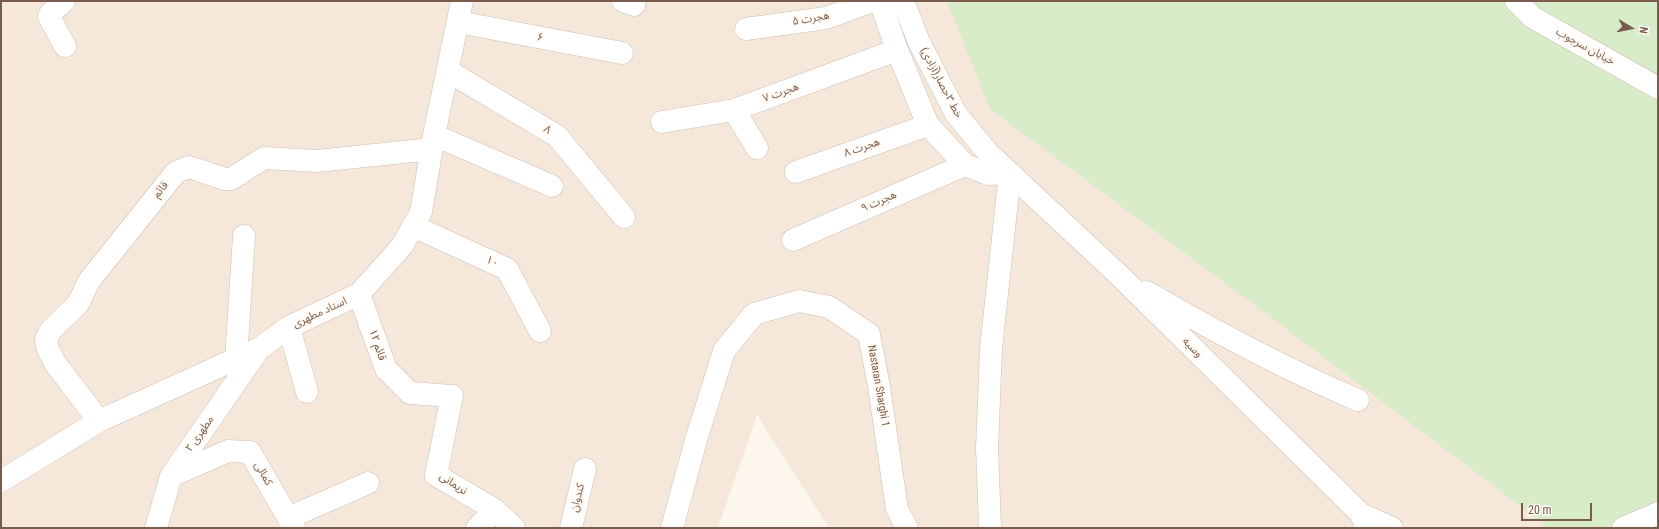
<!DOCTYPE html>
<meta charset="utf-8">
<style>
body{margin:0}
#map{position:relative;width:1659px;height:529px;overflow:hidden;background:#fdf6ec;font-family:"Roboto Condensed",sans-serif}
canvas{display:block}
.frame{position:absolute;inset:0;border:2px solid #7a5c4d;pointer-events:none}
.north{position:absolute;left:1611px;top:8px;width:40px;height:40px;-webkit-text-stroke:3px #fffaf3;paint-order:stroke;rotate:100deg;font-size:11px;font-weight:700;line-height:16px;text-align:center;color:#7a5c4d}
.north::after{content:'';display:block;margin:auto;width:14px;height:18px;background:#7a5c4d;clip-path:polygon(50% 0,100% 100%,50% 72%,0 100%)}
.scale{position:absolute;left:1521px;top:503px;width:71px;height:18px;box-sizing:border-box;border:2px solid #7a5c4d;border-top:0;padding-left:5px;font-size:12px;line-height:14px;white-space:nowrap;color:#7a5c4d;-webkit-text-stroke:3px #fffaf3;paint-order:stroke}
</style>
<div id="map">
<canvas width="1659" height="529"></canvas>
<div class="frame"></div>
<div class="north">N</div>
<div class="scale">20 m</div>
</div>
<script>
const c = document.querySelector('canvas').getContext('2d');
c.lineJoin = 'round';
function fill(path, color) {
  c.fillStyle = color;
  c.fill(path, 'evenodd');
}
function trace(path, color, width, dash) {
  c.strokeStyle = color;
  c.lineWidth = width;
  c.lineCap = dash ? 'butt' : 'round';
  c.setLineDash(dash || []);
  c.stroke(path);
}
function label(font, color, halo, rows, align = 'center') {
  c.font = font + ' "Roboto Condensed","Noto Sans Arabic",sans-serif';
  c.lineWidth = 4;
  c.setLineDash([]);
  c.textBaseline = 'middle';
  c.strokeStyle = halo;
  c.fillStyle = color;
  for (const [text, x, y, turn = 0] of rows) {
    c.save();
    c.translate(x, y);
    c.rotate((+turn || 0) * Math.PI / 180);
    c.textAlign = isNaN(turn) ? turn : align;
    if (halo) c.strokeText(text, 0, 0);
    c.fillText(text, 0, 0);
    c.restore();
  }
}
fill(new Path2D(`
 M1,1H1658V528H829L757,415L718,528H1Z`), '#f5e8da');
fill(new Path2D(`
 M947,1H1658V528H1549L1256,306L990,109Z`), '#d8ecc9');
const minor = new Path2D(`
 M64,1L50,14L49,17L65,46
 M623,1L634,5
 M880,1L897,50L928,125L965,165L988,174L1010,173
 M903,1L919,42L956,114L988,153L1120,276L1361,514L1367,528
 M1516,1L1532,17L1658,88
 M458,22L622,53
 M746,29L826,18L873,1
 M448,71L557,136L624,217
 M734,110L757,148
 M662,122L734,110L897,50
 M434,135L552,186
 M796,172L928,125
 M413,226L507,269L540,331
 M793,240L965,165
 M1147,292C1216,332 1284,369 1358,400
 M359,294L386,369L410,393L452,396L436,475L495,510L514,528
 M289,327L307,392
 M236,359L244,236
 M99,421L55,363L47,347L46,339L51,330L78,304L89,281L176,172L189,167L225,179H231L264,158L317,161L432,149
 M171,476L228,451L250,452L294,528
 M1,481L99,421L260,348L289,327L359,294L402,246L421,212L434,135L462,1
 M1361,514L1392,528
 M288,518L368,483
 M156,528L171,476L259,349
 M477,528L495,510
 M571,528L585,469
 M672,528L696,440L724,351L754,314L799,301L829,307L869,334L879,387L897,509L907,528
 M990,528L987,448L991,349L1010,173
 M1623,528L1658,513`);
trace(minor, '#d1beb0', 23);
trace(minor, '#fff', 22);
label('11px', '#7a5c4d', '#fffaf3', [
 ["هجرت ۵",811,19,-10],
 ["۶",540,38,11],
 ["خیابان سرجوب",1585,47,29],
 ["خط ۳حصار(آزادی)",941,83,62],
 ["هجرت ۷",781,93,-20],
 ["۸",547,130,31],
 ["هجرت ۸",862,148,-19],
 ["قائم",161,190,-51],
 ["هجرت ۹",879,202,-24],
 ["۱۰",492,262,24],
 ["استاد مطهری",320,313,-25],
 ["قائم ۱۲",377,345,71],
 ["وسیه",1192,348,45],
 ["Nastaran Sharghi 1",878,386,80],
 ["مطهری ۲",200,434,-55],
 ["کمالی",263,474,60],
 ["نریمانی",453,484,34],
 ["کندوان",578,498,-76]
]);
</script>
